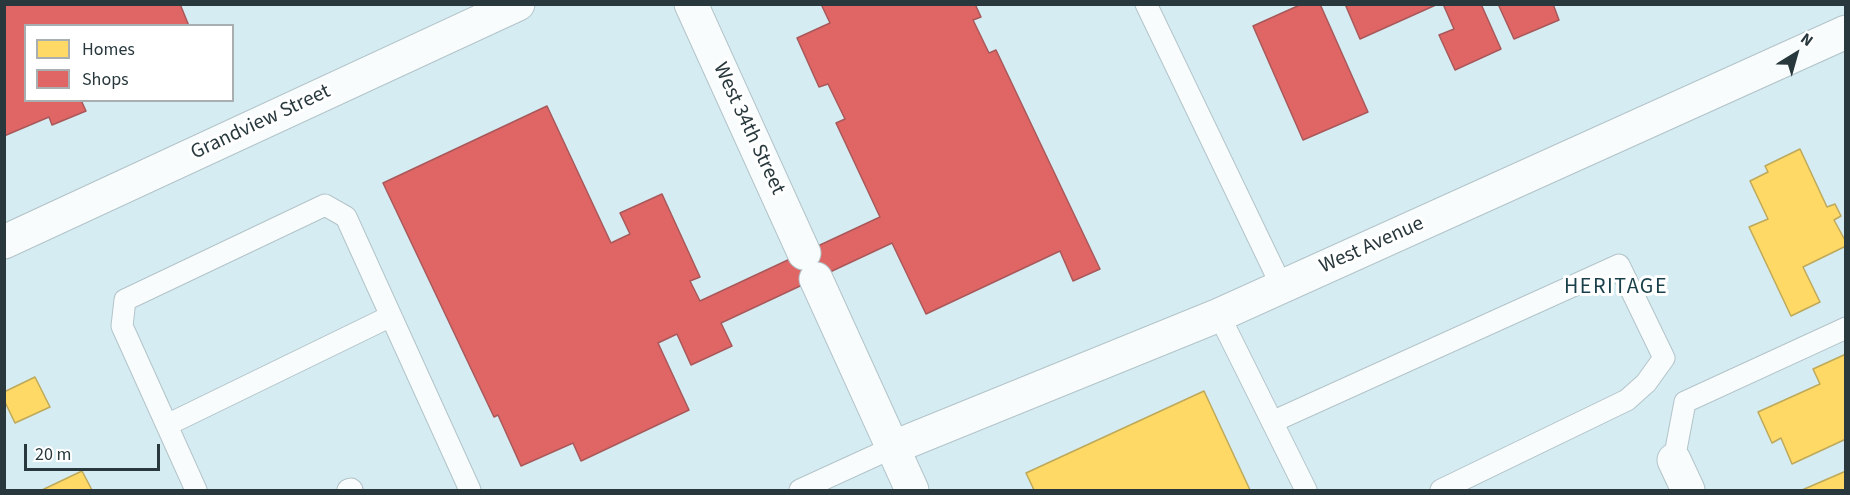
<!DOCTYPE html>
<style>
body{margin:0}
#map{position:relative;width:1850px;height:495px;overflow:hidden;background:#d5ecf2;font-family:"Source Sans 3",sans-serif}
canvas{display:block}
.frame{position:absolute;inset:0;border:6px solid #28383d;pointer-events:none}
.legend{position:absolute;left:24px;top:24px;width:210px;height:78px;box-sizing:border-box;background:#fff;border:2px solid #a9afb1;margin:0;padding:8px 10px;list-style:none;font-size:18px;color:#28383d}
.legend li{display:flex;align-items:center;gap:12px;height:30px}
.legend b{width:30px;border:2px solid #a9afb1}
.north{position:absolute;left:1766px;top:24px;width:60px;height:60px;-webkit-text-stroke:4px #fff;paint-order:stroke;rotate:37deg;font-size:16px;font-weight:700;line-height:24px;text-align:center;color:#28383d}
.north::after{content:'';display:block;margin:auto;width:21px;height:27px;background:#28383d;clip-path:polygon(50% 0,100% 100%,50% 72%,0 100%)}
.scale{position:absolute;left:24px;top:444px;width:136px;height:27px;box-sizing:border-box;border:3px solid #28383d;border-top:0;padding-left:8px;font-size:18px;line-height:21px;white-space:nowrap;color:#28383d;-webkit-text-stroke:4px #fff;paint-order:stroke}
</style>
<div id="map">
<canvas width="1850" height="495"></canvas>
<div class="frame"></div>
<ul class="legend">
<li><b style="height:16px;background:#ffd966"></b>Homes</li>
<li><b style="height:16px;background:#e06666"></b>Shops</li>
</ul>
<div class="north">N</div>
<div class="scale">20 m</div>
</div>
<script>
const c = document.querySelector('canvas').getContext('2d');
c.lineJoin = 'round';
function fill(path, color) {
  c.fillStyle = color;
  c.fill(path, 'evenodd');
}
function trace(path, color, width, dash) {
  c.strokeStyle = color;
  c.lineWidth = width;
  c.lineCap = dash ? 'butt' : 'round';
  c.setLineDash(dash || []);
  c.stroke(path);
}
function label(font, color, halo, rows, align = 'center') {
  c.font = font + ' "Source Sans 3",sans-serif';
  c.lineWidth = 6;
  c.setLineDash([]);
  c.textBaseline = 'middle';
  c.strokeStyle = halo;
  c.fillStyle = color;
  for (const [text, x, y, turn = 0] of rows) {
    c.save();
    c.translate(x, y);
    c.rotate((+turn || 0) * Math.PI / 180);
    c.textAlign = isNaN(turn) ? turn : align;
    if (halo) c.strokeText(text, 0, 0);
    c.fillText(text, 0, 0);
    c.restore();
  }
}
const homes = new Path2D(`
 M1800,149L1827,207L1835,204L1841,216L1834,220L1846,242V246L1803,267L1820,302L1791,316L1749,227L1768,219L1750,181L1768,172L1765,166Z
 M1846,354V439L1792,464L1781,438L1772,443L1758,412L1820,384L1813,369Z
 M35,377L50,407L15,423L4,400V392Z
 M1204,391L1250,490H1034L1026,473Z
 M82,471L92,490H42Z
 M1846,471V490H1802Z`);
fill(homes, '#ffd966');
trace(homes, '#bea95a', 1.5);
const shops = new Path2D(`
 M4,4H180L189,26H26V100H81L86,111L52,125L49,117L4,136Z
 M821,4H975L981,17L973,20L989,53L996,50L1100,269L1073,281L1060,251L926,314L892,243L721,323L732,346L691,365L677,334L658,343L689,410L581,461L573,443L521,466L498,415L494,417L383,183L547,106L611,243L630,234L620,213L662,194L700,277L690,281L700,301L880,217L836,123L845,119L828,84L819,87L797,38L830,23Z
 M1302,4H1320L1368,112L1303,140L1253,26Z
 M1345,4H1438L1360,39Z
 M1443,4H1481L1501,49L1455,70L1439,35L1454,29Z
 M1498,4H1553L1559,20L1514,39Z`);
fill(shops, '#e06666');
trace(shops, '#a9585a', 1.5);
const service = new Path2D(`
 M1146,4L1282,287
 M1219,315L1306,490
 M1272,422L1619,265L1664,358L1646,383L1627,400L1441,490
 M167,425L391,316
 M1674,460L1685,402L1846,328
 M196,490L122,326L125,300L325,205L346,217L470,490
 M348,490L351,489L352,490
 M800,490L894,447`);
const minor = new Path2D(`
 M4,242L518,4
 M894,447L1219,315L1846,32
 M1674,460L1688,490`);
const tertiary = new Path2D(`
 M691,4L804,253
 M816,279L912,490`);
trace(service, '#b2c4c9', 23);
trace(minor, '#b2c4c9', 35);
trace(tertiary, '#b2c4c9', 35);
trace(service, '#f9fcfd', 21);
trace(minor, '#f9fcfd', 33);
trace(tertiary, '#f9fcfd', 33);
label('21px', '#28383d', '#fff', [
 ["Grandview Street",261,123,-25],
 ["West 34th Street",748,129,65],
 ["West Avenue",1372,246,-24]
]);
c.letterSpacing = '1.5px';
label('22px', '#19404a', '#fff', [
 ["HERITAGE",1616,288]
]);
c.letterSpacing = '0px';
</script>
